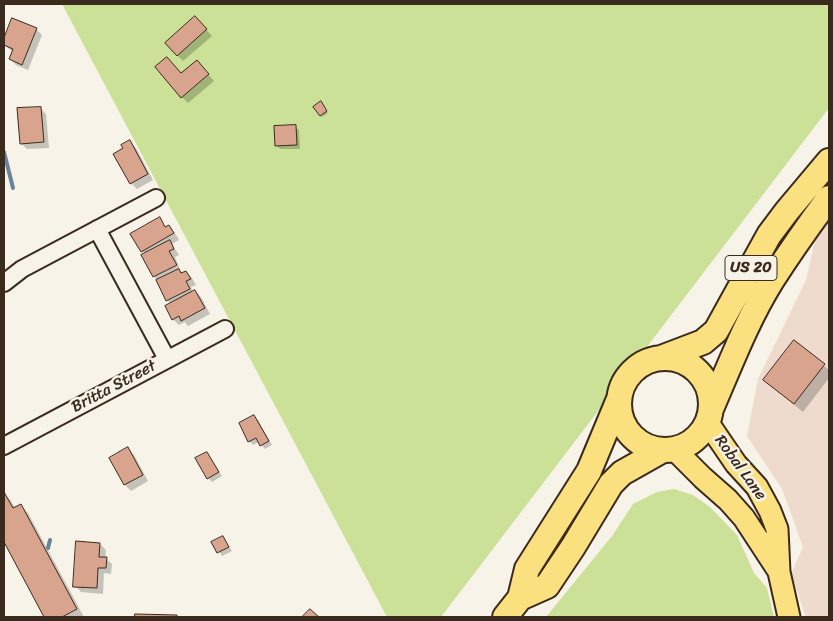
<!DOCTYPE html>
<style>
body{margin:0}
#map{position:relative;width:833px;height:621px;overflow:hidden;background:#f7f3e8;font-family:Sriracha,sans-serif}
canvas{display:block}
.frame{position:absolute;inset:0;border:5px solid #3b2a1e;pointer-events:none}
</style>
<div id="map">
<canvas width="833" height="621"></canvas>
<div class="frame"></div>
</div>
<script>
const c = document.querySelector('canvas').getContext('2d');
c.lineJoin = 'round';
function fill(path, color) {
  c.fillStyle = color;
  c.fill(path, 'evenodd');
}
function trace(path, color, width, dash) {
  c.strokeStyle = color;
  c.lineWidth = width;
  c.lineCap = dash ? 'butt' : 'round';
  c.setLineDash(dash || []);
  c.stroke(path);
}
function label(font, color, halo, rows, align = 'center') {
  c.font = font + ' Sriracha,sans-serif';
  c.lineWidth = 5;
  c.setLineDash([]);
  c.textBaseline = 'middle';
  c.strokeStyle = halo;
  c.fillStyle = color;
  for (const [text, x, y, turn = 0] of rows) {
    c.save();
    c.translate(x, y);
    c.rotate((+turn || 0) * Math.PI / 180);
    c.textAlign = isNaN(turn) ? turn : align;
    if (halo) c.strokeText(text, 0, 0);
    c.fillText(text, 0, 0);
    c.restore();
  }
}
fill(new Path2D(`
 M829,219V617H806L791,574L803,547L782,489L747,436L758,379L806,280L816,236Z`), '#eedbcd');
fill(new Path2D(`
 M62,4H829V108L441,617H387Z
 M674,489L693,495L710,507L737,535L754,573L767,588L774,617H546L612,536L633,504L657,492Z`), '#cae197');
fill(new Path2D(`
 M13,19L36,29L42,35L28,70L16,65L10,59L13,52L4,45Z
 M201,24L212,36L183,61L177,55Z
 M203,68L214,81L188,103L182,97V74Z
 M322,105L328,113L322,117L321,115Z
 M40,108L46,114L49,148L27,149L21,143Z
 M295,127L299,130L300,149H280L276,145Z
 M130,142L136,148L153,180L137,189L131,183L125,149Z
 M159,219L167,228L169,227L175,233L179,240L172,244L179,255L175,257L181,272L183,274L186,272L192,278L196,285L191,287L193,292L195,291L201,297L210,314L188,326L185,322L179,325L173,319L171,304L167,300L158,281L154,276L145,254L142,251Z
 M794,342L829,370V378L803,412L764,380Z
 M254,416L258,420L272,445L265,449L259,442L253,445L249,441Z
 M128,449L134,455L148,481L131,491L125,485L111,459Z
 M207,453L222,476L212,482L208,478Z
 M4,493L11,501L15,508L20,505L28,513L84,617H45L4,540Z
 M223,537L232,551L222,556L213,542Z
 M100,544L106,550L105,558L112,564L111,574L104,573L103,594L81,592L75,586Z`), '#0003');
trace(new Path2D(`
 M4,152L13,188
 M48,548L50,540`), '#698497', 4);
const building = new Path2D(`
 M195,16L207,29L177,56L165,43Z
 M12,18L37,28L22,65L9,59L13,49L4,45V38Z
 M167,57L181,73L197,60L209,74L181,98L155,67Z
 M321,101L327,111L320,116L313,107Z
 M41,107L44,142L20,144L17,108Z
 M296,125L297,145L275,146L274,126Z
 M130,140L148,174L130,184L113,154L123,148L121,145Z
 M160,217L165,227L169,225L174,233L141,252L130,234Z
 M170,240L174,249L169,251L177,265L153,277L141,255Z
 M179,269L181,273L186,271L191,279L186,281L190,289L166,301L156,280Z
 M195,290L205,308L181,321L179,316L172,320L165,306Z
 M794,340L825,364L794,404L763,380Z
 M254,415L269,441L260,446L256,438L248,442L239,423Z
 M128,447L143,475L124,485L109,458Z
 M207,452L219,472L207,479L195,458Z
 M4,492L13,508L21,504L77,609L62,617H44L4,542Z
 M223,536L229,547L217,553L211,542Z
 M76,541L100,543L99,557H107L106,568H98L97,588L73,587Z
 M310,609L319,617H302Z
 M135,614L177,615V617H135Z`);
fill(building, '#d8a48d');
trace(building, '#3b2a1e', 1);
const minor = new Path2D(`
 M97,229L167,359
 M4,283L22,269L156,198
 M4,446L225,329`);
const major = new Path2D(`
 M708,423L736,464L757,487L770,511L777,529L779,572L789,617
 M675,450L703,478L728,500L744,518L778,570`);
const highway = new Path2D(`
 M619 404a46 46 0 1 1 92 0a46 46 0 1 1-92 0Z
 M661,358L703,342L716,331L769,235L787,211L829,161
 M711,409C730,365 747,320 772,280C790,252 809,225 829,198
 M520,598L547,586L573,547L611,484L622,473L661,451
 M505,617L520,598L527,569L589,471L619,399`);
trace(minor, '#3b2a1e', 20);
trace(major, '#3b2a1e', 25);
trace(highway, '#3b2a1e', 28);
trace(minor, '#f7f3e8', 16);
trace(major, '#fbe080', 21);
trace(highway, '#fbe080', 24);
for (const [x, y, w] of [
 [751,268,52]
]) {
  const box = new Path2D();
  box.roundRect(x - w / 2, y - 12.5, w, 25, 4);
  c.fillStyle = '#f7f3e8';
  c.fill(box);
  trace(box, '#3b2a1e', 1);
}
label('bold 15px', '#3b2a1e', null, [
 ["US 20",751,268]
]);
label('16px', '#3b2a1e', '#f7f3e8', [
 ["Britta Street",114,387,-28],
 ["Robal Lane",740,468,54]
]);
</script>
